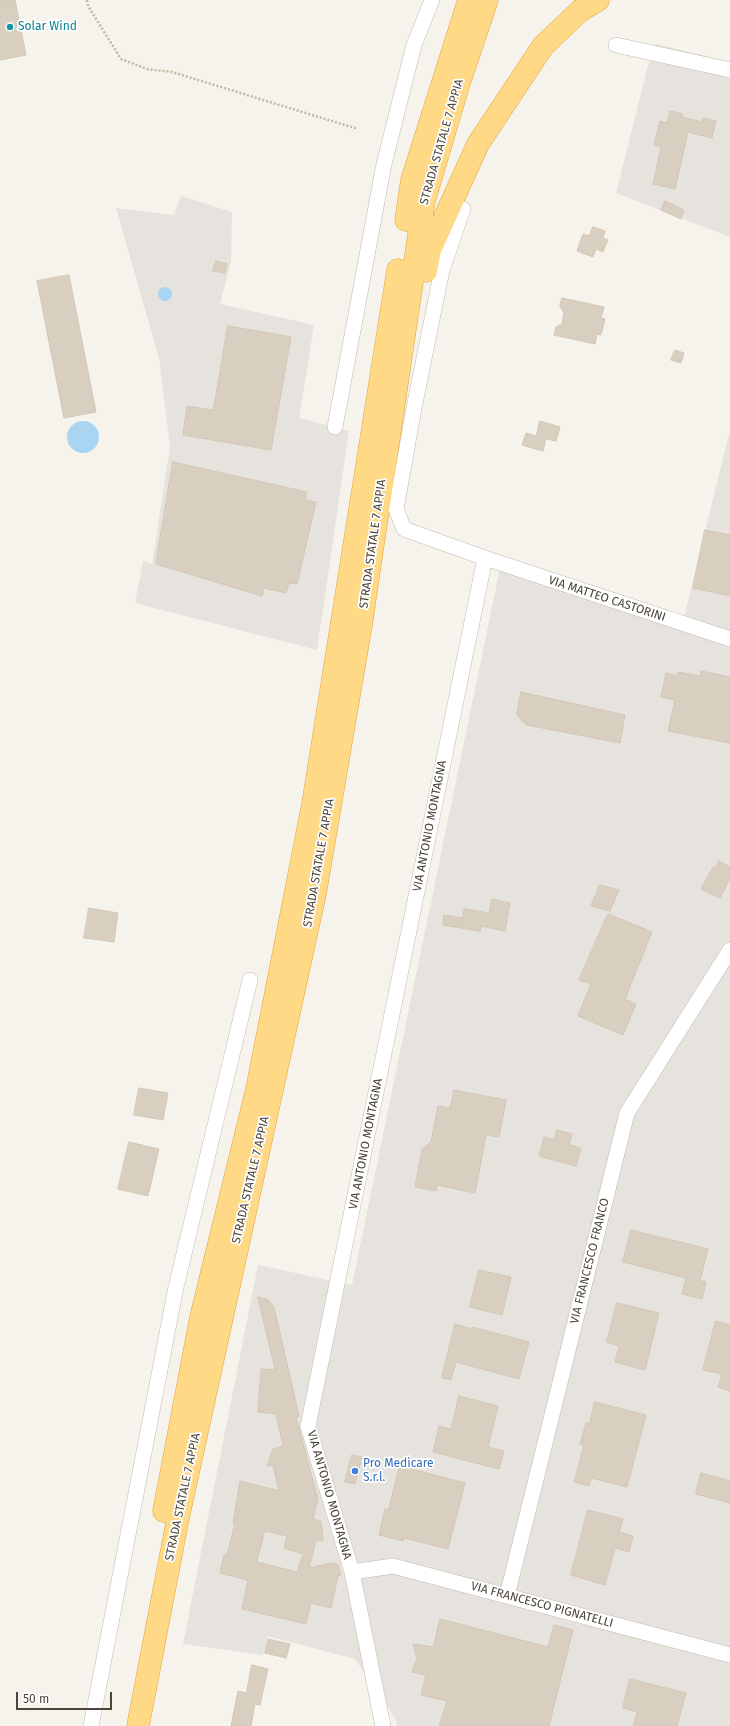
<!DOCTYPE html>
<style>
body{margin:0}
#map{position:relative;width:730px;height:1726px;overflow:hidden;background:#f6f3ec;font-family:"Fira Sans",sans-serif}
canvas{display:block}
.scale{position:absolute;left:16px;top:1692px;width:96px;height:18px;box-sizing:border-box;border:2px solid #4b4439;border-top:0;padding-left:5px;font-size:12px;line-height:14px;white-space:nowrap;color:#4b4439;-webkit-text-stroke:3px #fff;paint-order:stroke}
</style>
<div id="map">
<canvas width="730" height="1726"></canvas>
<div class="scale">50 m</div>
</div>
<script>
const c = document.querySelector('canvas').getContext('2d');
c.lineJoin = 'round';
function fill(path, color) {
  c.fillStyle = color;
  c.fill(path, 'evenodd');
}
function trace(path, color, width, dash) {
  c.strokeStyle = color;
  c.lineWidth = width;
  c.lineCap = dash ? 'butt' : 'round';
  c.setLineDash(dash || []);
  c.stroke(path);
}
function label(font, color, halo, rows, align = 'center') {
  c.font = font + ' "Fira Sans",sans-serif';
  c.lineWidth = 3.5;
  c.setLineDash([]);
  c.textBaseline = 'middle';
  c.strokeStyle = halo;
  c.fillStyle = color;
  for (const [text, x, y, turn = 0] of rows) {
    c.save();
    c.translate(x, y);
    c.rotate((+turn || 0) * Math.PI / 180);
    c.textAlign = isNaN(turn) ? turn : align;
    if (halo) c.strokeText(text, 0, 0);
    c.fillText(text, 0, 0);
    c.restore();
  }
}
fill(new Path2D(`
 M656,44L730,62V237L616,193L647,69Z
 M181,196L232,212L231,261L220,304L314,325L299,418L349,431L317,650L135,603L143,561L152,564L170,447L159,358L116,208L174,215Z
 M730,430V1726H397L396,1720L355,1659L267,1636L263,1655L183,1644L258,1265L352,1285L500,568L682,626Z`), '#e6e2dd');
fill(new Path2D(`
 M158 294a7 7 0 1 1 14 0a7 7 0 1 1-14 0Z
 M67 437a16 16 0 1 1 32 0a16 16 0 1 1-32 0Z`), '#a9d4f2');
const building = new Path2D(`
 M0,0H15L26,55L0,60Z
 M670,111L683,114L682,117L702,122L703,118L716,121L712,138L688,132L675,189L653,184L661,147L654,145L660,121L667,123Z
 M665,201L684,210L681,219L661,210Z
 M593,227L605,231L603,238L608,240L603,252L596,249L593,257L577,251L583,234L589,236Z
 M216,261L227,264L225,273L213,271Z
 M69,275L96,412L64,418L37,281Z
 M562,298L604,307L601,318L605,319L601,335L597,334L595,344L554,335L556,327L562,324L564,313L560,306Z
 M228,326L291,337L271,450L183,435L187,406L213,410Z
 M675,350L684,353L681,363L671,360Z
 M540,421L560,427L556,441L546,439L543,451L522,445L526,433L536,436Z
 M173,462L307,492L305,500L316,502L297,584L289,583L286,593L264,588L262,596L156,564Z
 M705,530L730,535V596L693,588Z
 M701,671L730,677V743L668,731L675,700L661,697L666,673L678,676V672L700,676Z
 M521,692L625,715L620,743L527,725L522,721L517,714Z
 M719,861L730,867V878L720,898L701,889L713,867L715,868Z
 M600,885L619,890L610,911L591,906Z
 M492,899L510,903L505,931L481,926L480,931L443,925L444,915L463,918L464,909L489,913Z
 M89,908L118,913L114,942L84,938Z
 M608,914L652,932L625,999L636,1004L623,1035L578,1016L591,984L579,980Z
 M139,1088L168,1093L163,1120L134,1115Z
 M454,1090L506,1100L499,1137L486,1135L475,1193L437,1185L436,1191L415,1187L422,1149L431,1142L438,1106L450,1108Z
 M557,1130L572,1134L569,1145L581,1148L576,1166L539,1156L544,1137L554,1140Z
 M129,1142L159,1149L148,1196L118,1189Z
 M631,1230L708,1249L700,1281L706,1282L702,1299L682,1294L686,1278L623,1262Z
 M479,1270L511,1277L502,1315L470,1307Z
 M258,1297L267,1299L274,1307L299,1416L296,1417L318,1499L313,1519L321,1521L323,1540L316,1541L309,1568L331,1563L338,1565L341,1575L338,1576L331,1608L311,1603L306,1624L242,1609L248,1580L220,1573L224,1555H227L235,1523H233L240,1481L279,1491L273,1465L267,1466L273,1449L283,1446L276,1414L258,1412L261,1369L275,1370ZM265,1531L287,1536L284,1548L303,1554L297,1572L257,1562Z
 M617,1303L659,1313L645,1370L615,1362L619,1346L607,1342Z
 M716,1321L730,1325V1391L718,1387L722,1374L703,1370Z
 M455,1324L472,1329V1327L529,1342L519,1379L456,1362L451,1380L442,1378Z
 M459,1396L498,1406L488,1447L504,1451L499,1469L433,1452L439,1426L451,1429Z
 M595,1402L646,1415L627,1487L591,1478L589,1486L574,1482L584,1445L580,1444L586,1423L589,1424Z
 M352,1455L362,1457L355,1484L345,1482Z
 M400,1466L465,1483L448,1549L404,1538L403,1541L379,1535L385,1509L388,1510Z
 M701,1473L730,1481V1503L696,1494Z
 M588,1510L623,1519L619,1532L633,1536L629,1552L615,1548L605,1585L571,1575Z
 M440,1619L548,1647L554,1625L573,1630L549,1726H439L447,1701L421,1695L426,1675L412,1672L417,1659L413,1644L433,1647Z
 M268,1639L290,1644L286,1658L265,1653Z
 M252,1665L268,1669L260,1705L255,1704L251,1726H231L238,1691L246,1693Z
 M630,1679L686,1693L677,1726H633L637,1712L623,1708Z`);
fill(building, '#d8cfc1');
trace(building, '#d3c7b4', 1);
const minor = new Path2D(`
 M616,45L730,70
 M463,209L442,270L414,408L396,509L404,529L485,558L730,639
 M335,427L384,164L414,45L432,0
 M352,1572L393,1566L730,1655
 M507,1596L627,1113L730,950
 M91,1726L176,1287L250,980
 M383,1726L352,1572L308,1426L485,558`);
const trunk = new Path2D(`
 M406,220L412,180L469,0
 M426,271L430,250L478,144L543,46L581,10L598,0
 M164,1511L201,1317L257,1089L313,804L398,270
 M138,1726L178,1518L315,894L361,625L424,201L459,83L487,0`);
trace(minor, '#c2bbae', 16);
trace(trunk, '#e0a43c', 23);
trace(new Path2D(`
 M87,0L88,6L121,59L147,69L172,72L358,129`), '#c4b79f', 2.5, [2, 2]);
trace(minor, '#fff', 15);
trace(trunk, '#ffd985', 22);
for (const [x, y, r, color] of [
 [10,27,4,"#0f9aa8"],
 [355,1471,4,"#3f7fe0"]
]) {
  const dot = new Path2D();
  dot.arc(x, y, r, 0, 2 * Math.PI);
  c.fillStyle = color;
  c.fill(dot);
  trace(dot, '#fff', 1.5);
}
label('12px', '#0d838f', '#fff', [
 ["Solar Wind",18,27]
], 'left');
label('12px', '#4b4439', '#fff', [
 ["STRADA STATALE 7 APPIA",442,142,-74],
 ["STRADA STATALE 7 APPIA",373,544,-82],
 ["VIA MATTEO CASTORINI",607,599,18],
 ["VIA ANTONIO MONTAGNA",430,826,-79],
 ["STRADA STATALE 7 APPIA",319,863,-80],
 ["VIA ANTONIO MONTAGNA",366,1144,-79],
 ["STRADA STATALE 7 APPIA",251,1180,-77],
 ["VIA FRANCESCO FRANCO",590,1261,-76],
 ["VIA ANTONIO MONTAGNA",329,1495,74],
 ["STRADA STATALE 7 APPIA",183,1497,-78],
 ["VIA FRANCESCO PIGNATELLI",542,1605,15]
]);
label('12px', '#366cbe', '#fff', [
 ["Pro Medicare",363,1464],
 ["S.r.l.",363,1478]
], 'left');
</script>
